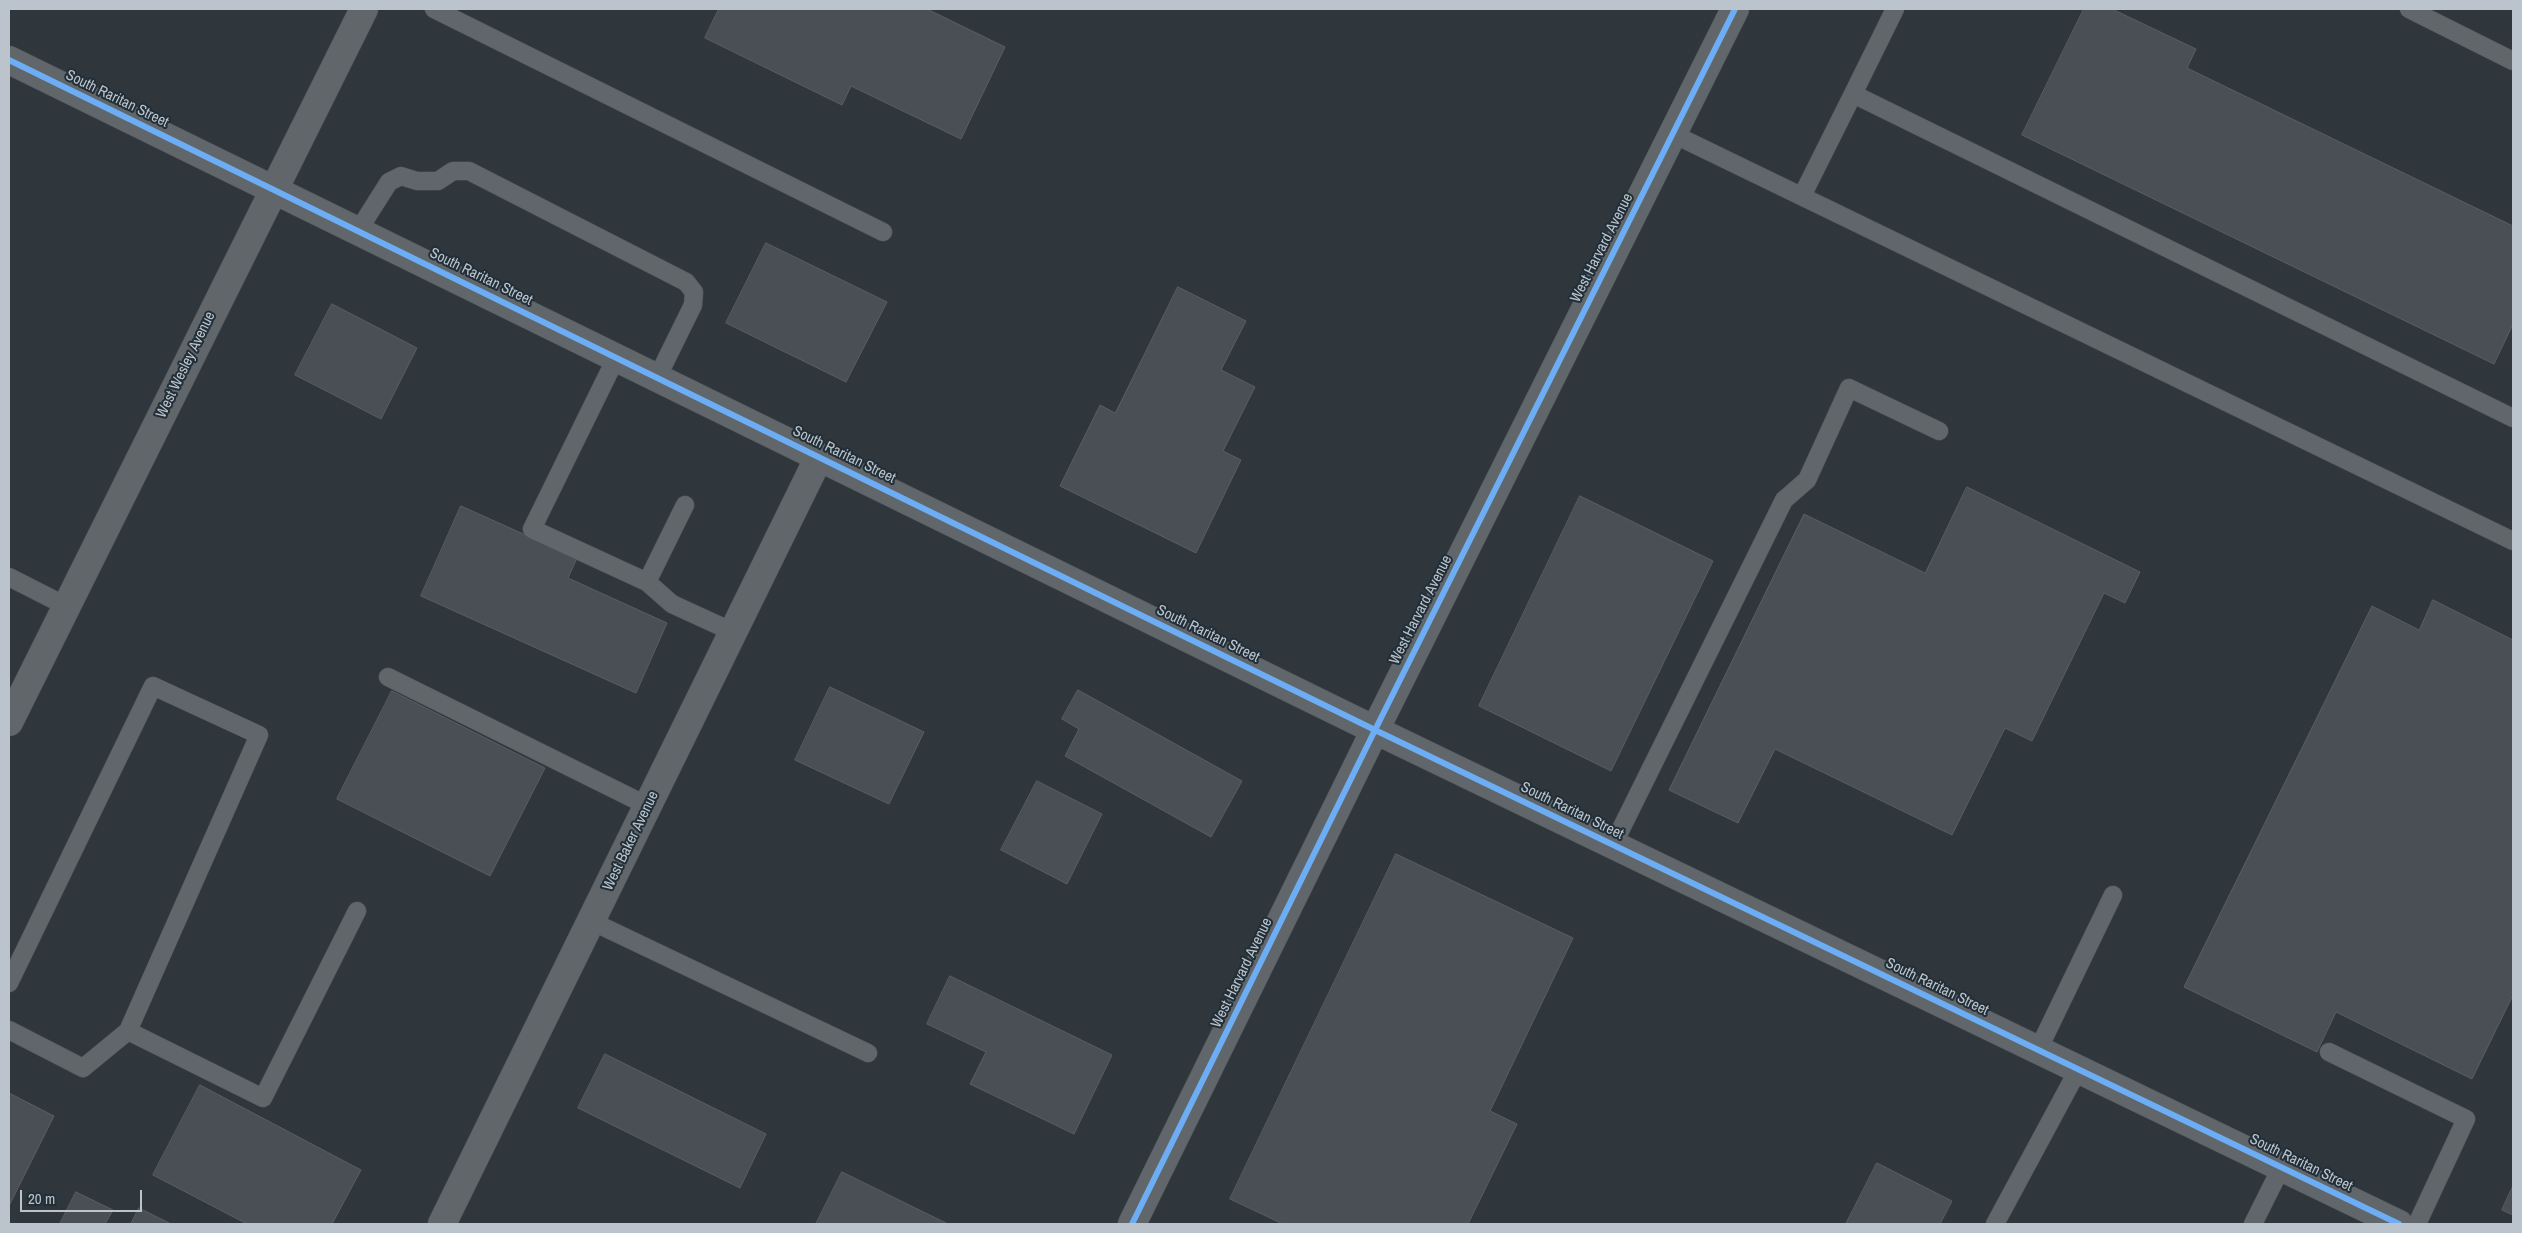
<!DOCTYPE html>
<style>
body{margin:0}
#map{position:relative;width:2522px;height:1233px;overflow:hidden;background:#2f373d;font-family:"Archivo Narrow",sans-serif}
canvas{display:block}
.frame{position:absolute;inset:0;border:10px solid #bbc4cc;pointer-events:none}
.scale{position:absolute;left:20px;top:1190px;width:122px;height:22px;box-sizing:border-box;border:2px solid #bbc4cc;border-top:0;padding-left:6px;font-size:15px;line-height:18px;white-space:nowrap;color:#bbc4cc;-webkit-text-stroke:4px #222f38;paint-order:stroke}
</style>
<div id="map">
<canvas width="2522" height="1233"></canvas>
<div class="frame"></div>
<div class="scale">20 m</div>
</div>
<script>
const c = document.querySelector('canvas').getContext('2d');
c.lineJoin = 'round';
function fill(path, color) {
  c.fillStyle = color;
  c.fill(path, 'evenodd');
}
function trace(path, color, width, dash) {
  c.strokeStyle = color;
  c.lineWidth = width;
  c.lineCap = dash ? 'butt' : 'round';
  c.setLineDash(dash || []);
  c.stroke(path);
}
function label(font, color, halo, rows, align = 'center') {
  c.font = font + ' "Archivo Narrow",sans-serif';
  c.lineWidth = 4;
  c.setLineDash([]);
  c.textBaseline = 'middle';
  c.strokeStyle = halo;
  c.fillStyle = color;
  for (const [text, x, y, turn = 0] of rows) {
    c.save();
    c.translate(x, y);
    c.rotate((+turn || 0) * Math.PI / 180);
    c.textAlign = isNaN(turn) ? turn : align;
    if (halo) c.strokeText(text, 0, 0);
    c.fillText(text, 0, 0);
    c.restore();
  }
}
const building = new Path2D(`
 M719,9H927L1005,47L961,139L851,86L842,105L705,38Z
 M2084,9H2112L2196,49L2187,68L2513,226V324L2494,364L2022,135Z
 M766,243L887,302L846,382L726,323Z
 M1178,287L1246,321L1221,370L1255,387L1223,451L1241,460L1196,553L1060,486L1100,405L1115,413Z
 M332,304L417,348L381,419L295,375Z
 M1967,487L2140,572L2125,603L2104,593L2032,741L2005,728L1952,835L1775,749L1738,823L1669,790L1804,514L1925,573Z
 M1580,496L1713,561L1611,771L1479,706Z
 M461,506L577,558L568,578L667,623L636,693L421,596Z
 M2433,600L2513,640V995L2472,1079L2336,1012L2317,1052L2184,987L2372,606L2419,630Z
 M830,687L924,732L889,804L795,760Z
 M1078,690L1242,781L1211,837L1065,756L1079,729L1062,719Z
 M392,691L545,768L490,876L337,799Z
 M1037,781L1102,814L1067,884L1001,850Z
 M1396,854L1573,938L1490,1111L1517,1124L1468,1224H1283L1230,1199Z
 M950,976L1112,1055L1074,1134L970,1084L986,1052L927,1024Z
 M605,1054L766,1134L740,1188L578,1108Z
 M200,1085L361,1170L332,1224H247L153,1175Z
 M9,1093L54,1116L9,1206Z
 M1877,1163L1952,1201L1940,1224H1846Z
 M842,1172L948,1224H816Z
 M2513,1186V1215L2502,1210Z
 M76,1192L113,1210L105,1224H60Z
 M139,1208L171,1224H131Z`);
fill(building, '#494f54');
trace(building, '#585e64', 1);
const lane = new Path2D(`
 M434,9L883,232
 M1895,9L1853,94L2513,418
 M2409,9L2513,61
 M1673,134L2513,541
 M1802,196L1853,94
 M358,231L389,182L401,176L417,181H438L453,171H469L686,282L694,292L693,305L657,378
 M616,358L532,529L647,582L672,604L733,632
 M9,577L66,606
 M647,582L685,505
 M388,677L648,806
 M1613,845L1784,500L1807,480L1849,388L1939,431
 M591,921L868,1053
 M9,983L153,686L259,735L128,1031L83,1068L9,1030
 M128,1031L263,1098L357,911
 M2038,1050L2113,895
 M2329,1052L2466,1119L2417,1224
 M1995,1224L2078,1070
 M2253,1224L2281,1168`);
const street = new Path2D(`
 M9,60L1375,730L2399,1224
 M9,722L364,9
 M442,1224L819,457
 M1132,1224L1375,730L1735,9`);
trace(lane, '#4d5358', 19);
trace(street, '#4d5358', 29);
trace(lane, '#60666a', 18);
trace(street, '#60666a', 28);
trace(new Path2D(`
 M9,60L1375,730L2399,1224
 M1132,1224L1375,730L1735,9`), '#6dadf4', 6);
label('15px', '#bbc4cc', '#222f38', [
 ["South Raritan Street",117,99,26],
 ["West Harvard Avenue",1602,248,-63],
 ["South Raritan Street",481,277,26],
 ["West Wesley Avenue",186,365,-64],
 ["South Raritan Street",844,455,26],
 ["West Harvard Avenue",1421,610,-63],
 ["South Raritan Street",1208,634,26],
 ["South Raritan Street",1572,811,26],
 ["West Baker Avenue",631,841,-64],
 ["West Harvard Avenue",1242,973,-64],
 ["South Raritan Street",1937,987,26],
 ["South Raritan Street",2301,1163,26]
]);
</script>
